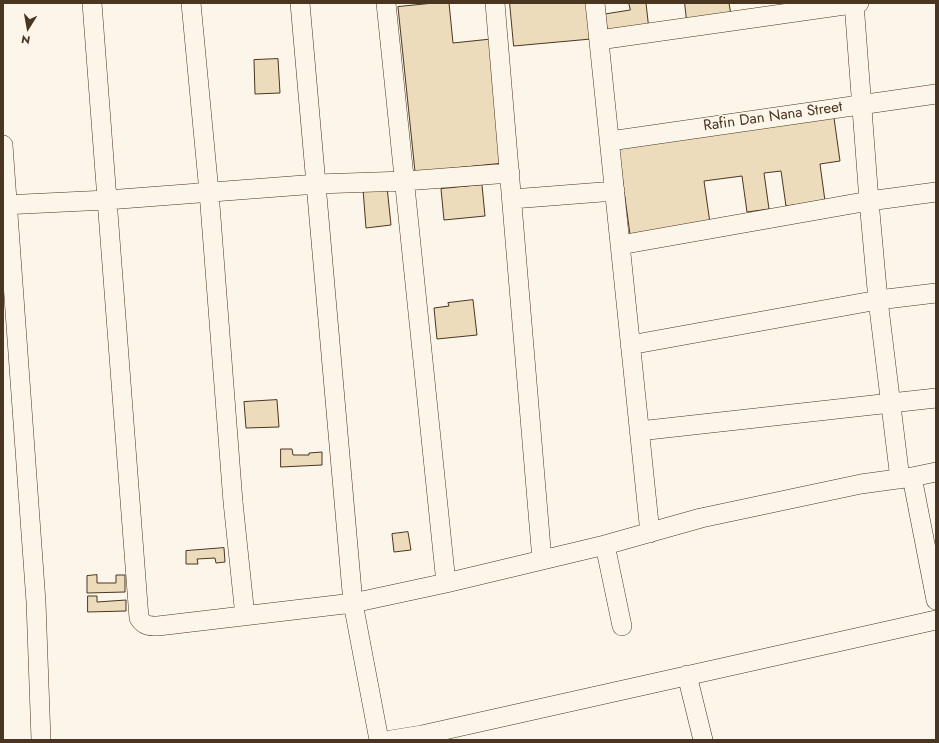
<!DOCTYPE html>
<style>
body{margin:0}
#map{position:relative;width:939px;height:743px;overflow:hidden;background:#fbf6e9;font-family:Jost,sans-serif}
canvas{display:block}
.frame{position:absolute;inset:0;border:4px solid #4a3520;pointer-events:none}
.north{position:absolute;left:8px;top:8px;width:40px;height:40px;-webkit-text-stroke:3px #fbf6e9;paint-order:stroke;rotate:191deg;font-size:11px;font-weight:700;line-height:16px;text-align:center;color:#4a3520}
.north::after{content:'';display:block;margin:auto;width:14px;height:18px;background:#4a3520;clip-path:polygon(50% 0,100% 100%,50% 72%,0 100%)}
</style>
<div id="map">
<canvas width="939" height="743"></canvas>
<div class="frame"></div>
<div class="north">N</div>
</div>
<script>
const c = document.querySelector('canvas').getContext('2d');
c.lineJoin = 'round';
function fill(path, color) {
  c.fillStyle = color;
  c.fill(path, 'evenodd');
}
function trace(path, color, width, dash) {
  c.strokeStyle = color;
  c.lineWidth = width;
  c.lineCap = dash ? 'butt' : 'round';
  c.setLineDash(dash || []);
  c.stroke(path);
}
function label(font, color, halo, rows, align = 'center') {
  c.font = font + ' Jost,sans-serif';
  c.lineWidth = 3;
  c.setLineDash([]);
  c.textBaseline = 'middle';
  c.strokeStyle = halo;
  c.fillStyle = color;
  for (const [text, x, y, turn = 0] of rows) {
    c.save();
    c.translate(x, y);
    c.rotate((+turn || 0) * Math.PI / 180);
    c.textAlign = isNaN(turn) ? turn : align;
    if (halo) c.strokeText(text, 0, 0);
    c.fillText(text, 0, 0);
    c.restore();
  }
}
const building = new Path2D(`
 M434,3H449L453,43L491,39L504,163L415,172L398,7Z
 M510,3H588L591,39L514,46Z
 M629,3H646L649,30L608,36L605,14L630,10Z
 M685,3H729L731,15L687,21Z
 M278,59L280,93L255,94L254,60Z
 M834,118L840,161L820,164L825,201L786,206L781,171L764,173L769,209L747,212L742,176L704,181L710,223L630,234L618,147Z
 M482,185L485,216L444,220L441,189Z
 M387,187L391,225L366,228L363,189Z
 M473,300L477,335L437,339L434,308L449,306L448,303Z
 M277,400L279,427L246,428L244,402Z
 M281,449H292L293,455H309V453L322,452V465L281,467Z
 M408,532L411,550L394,552L392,534Z
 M224,548L225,562L216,563L215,558L197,559L198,564H186V551Z
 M97,575V583H116V575H125V592L87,593V576Z
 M88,596H97V602L126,600V611L88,612Z`);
fill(building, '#ecdcbc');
trace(building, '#4a3520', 1);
const minor = new Path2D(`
 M92,3L139,618C144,626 149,626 158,626L353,603L446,583L605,545L701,518L861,484L912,477L936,472
 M191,3L209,192L233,502L245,616
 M300,3L353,603L379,740
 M386,3L446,583
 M495,3L542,560
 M595,3L650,533
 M854,3L869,201L878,300L900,479
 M599,40L859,3
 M610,141L936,94
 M3,145L36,602L41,740
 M512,199L615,191
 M3,205L107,200L317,184L405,181L510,173
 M620,245L869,201L936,192
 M630,345L878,300L936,293
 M639,431L936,398
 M912,477L936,600
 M605,545L622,626
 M687,675L703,740
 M391,740L422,735L936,620`);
trace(minor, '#4a3520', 20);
trace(minor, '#fbf6e9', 19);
label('15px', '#4a3520', '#fbf6e9', [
 ["Rafin Dan Nana Street",773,117,-8]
]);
</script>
